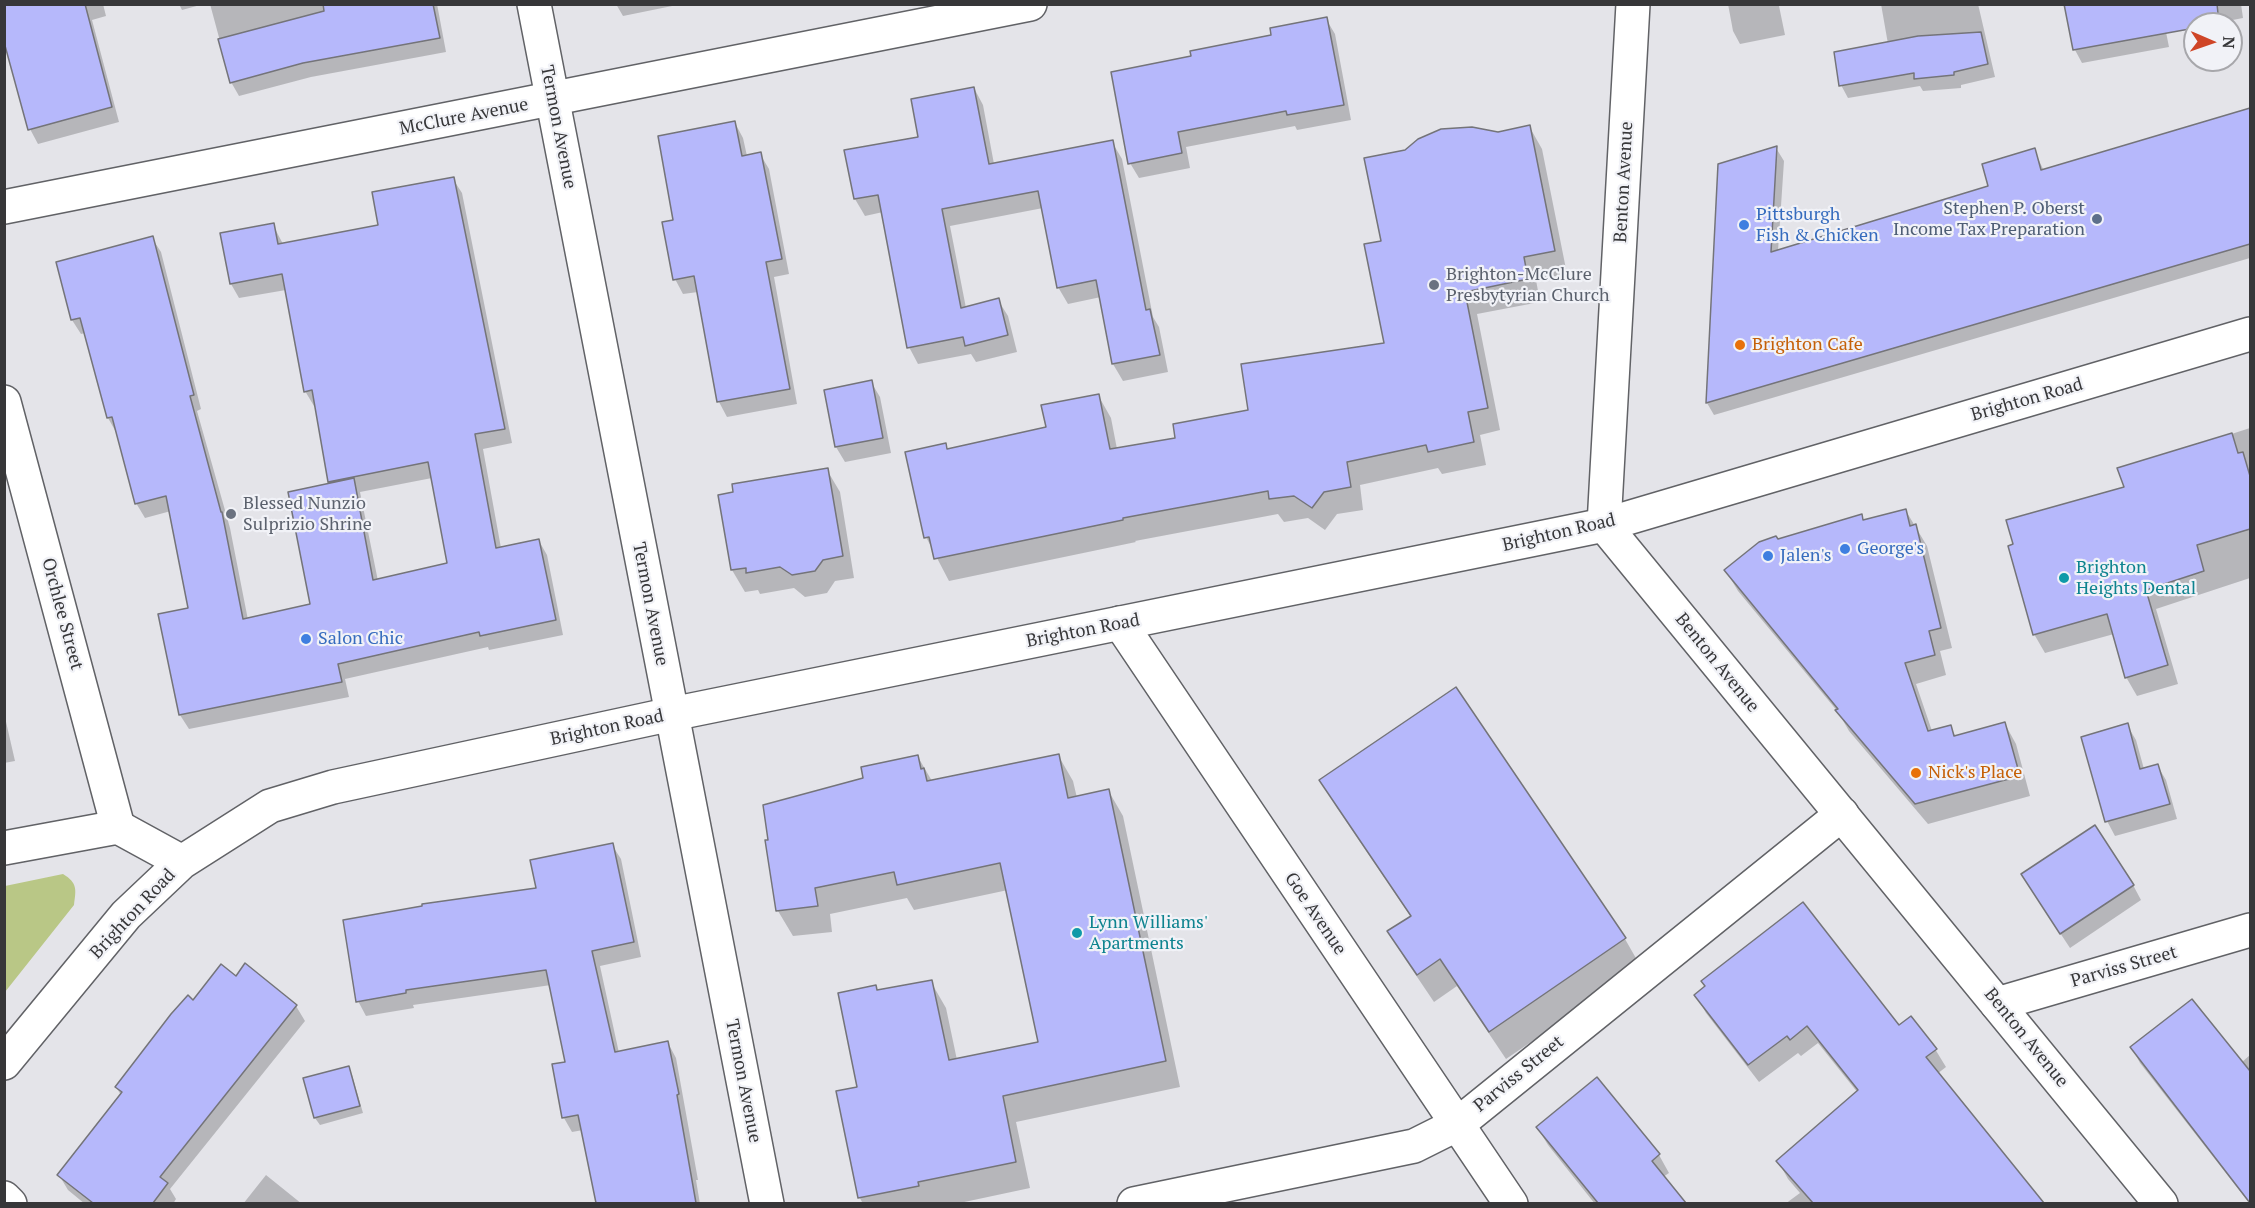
<!DOCTYPE html>
<style>
body{margin:0}
#map{position:relative;width:2255px;height:1208px;overflow:hidden;background:#e4e4e9;font-family:"PT Serif",serif}
canvas{display:block}
.frame{position:absolute;inset:0;border:6px solid #373739;pointer-events:none}
.north{position:absolute;left:2183px;top:12px;width:60px;height:60px;box-sizing:border-box;background:#f1f2f7;border:2px solid #a7a7ab;border-radius:50%;rotate:92deg;font-size:16px;font-weight:700;line-height:24px;text-align:center;color:#373739}
.north::after{content:'';display:block;margin:auto;width:21px;height:27px;background:#cf4527;clip-path:polygon(50% 0,100% 100%,50% 72%,0 100%)}
</style>
<div id="map">
<canvas width="2255" height="1208"></canvas>
<div class="frame"></div>
<div class="north">N</div>
</div>
<script>
const c = document.querySelector('canvas').getContext('2d');
c.lineJoin = 'round';
function fill(path, color) {
  c.fillStyle = color;
  c.fill(path, 'evenodd');
}
function trace(path, color, width, dash) {
  c.strokeStyle = color;
  c.lineWidth = width;
  c.lineCap = dash ? 'butt' : 'round';
  c.setLineDash(dash || []);
  c.stroke(path);
}
function label(font, color, halo, rows, align = 'center') {
  c.font = font + ' "PT Serif",serif';
  c.lineWidth = 4.5;
  c.setLineDash([]);
  c.textBaseline = 'middle';
  c.strokeStyle = halo;
  c.fillStyle = color;
  for (const [text, x, y, turn = 0] of rows) {
    c.save();
    c.translate(x, y);
    c.rotate((+turn || 0) * Math.PI / 180);
    c.textAlign = isNaN(turn) ? turn : align;
    if (halo) c.strokeText(text, 0, 0);
    c.fillText(text, 0, 0);
    c.restore();
  }
}
fill(new Path2D(`
 M63,874C78,883 76,890 74,905L5,992V886Z`), '#b9c786');
fill(new Path2D(`
 M4,4H103L106,16L92,20L119,122L38,144L30,129Z
 M179,4H204L182,10Z
 M210,4H437L446,52L311,77L239,96L231,82Z
 M616,4H682L623,16Z
 M1728,4H1789L1779,6L1785,35L1740,44L1733,31Z
 M1881,4H1978L1995,77L1961,85V88L1923,91L1920,86L1848,98L1841,85L1888,44Z
 M2066,4H2241L2243,18L2212,24H2195V27L2166,32L2169,47L2082,63L2075,50Z
 M1326,19L1335,34L1351,120L1297,130L1295,126L1186,147L1190,168L1139,178L1130,163L1192,57L1273,37Z
 M974,88L983,105L994,164L1112,142L1122,159L1153,317L1159,327L1168,372L1123,381L1113,364L1101,297L1068,304L1058,287L1043,208L950,226L966,308L998,300L1008,316L1017,352L976,362L971,354L918,364L909,347L883,212L865,216L855,199L846,151L920,138Z
 M2250,108V258L1714,415L1707,403L1719,165L1776,148L1784,161L1778,251L1990,187L2034,150L2044,171Z
 M735,123L743,138L747,156L760,154L769,169L789,274L774,277L797,404L727,417L719,402L698,292L683,294L675,279V221Z
 M1529,126L1542,149L1567,274L1536,280L1540,302L1477,314L1500,430L1480,435L1486,465L1442,474L1438,468L1360,485L1363,510L1337,514L1325,530L1308,518L1284,522L1278,514L1135,541L1136,542L949,581L926,537L945,444L948,450L1048,429L1098,395L1111,418L1117,449L1177,439L1250,411L1385,344L1382,242L1498,133Z
 M453,179L462,193L512,443L483,449L501,548L539,541L547,555L563,635L489,650L488,647L345,679L349,697L189,729L180,715L160,615L190,609L171,511L145,518L136,503L116,432L108,418L85,333L81,334L72,320L152,238L161,252L201,409L197,411L230,528L248,620L311,605L331,484L316,405L314,406L305,391L286,290L239,298L231,284L273,225L283,244L380,227ZM432,478L448,564L378,581L360,492Z
 M871,382L880,397L891,453L845,462L836,447Z
 M2250,428V578L2156,609L2178,684L2137,696L2126,677L2114,634L2045,653L2034,634L2126,488L2170,454Z
 M827,470L840,492L854,578L835,581L827,593L805,597L794,588L760,594L758,590L745,592L732,570Z
 M1906,511L1927,546L1952,648L1940,651L1946,675L1916,684L1932,731L1950,726L1956,737L2005,724L2016,744L2030,796L1928,824L1849,731L1838,712L1738,591L1726,571L1778,541L1861,516L1864,521Z
 M1455,689L1625,939L1641,967L1506,1059L1457,986L1434,1002L1405,959L1389,932L1411,917L1337,808L1321,781Z
 M4,713L15,761L4,763Z
 M2127,725L2136,740L2144,769L2157,765L2166,780L2177,819L2115,836L2107,821Z
 M1058,755L1073,781L1077,798L1108,790L1123,816L1180,1087L1016,1122L1030,1188L955,1204H863L860,1198L838,1092L859,1088L878,992L931,982L946,1008L957,1060L1040,1043L1008,890L914,910L907,898L830,914L832,932L793,936L778,911L865,780L918,757L932,781Z
 M612,845L621,859L641,957L600,966L619,1053L668,1043L676,1058L698,1180H696L700,1204H604L583,1130L572,1132L564,1118L566,1063L551,985L413,1005L414,1008L366,1016L358,1001Z
 M2133,885L2141,900L2070,948L2031,889Z
 M245,966L296,1006L305,1021L170,1189L176,1199L173,1204H85L68,1190L59,1175L121,1095L116,1087L193,1002L236,978Z
 M1696,995L1899,1028L1935,1049L1946,1067L1937,1074L2041,1204H1891L1881,1192L1867,1204H1785L1800,1193L1788,1179L1778,1161L1858,1093L1818,1043L1801,1056L1798,1053L1759,1082L1706,1013Z
 M2132,1048L2242,1062L2250,1055V1204L2140,1063Z
 M348,1068L352,1075L363,1113L320,1125L315,1118L305,1079Z
 M1597,1079L1659,1155L1669,1173L1663,1177L1684,1204H1595L1548,1145L1537,1127Z
 M266,1175L302,1204H243Z`), '#0003');
const building = new Path2D(`
 M4,4H85L112,107L28,130L4,42Z
 M323,4H433L440,38L303,63L230,83L218,39L324,11Z
 M2064,4H2217L2219,23L2195,24V28L2073,50Z
 M1327,17L1344,105L1287,115L1286,111L1178,132L1182,153L1128,164L1111,72L1191,56L1190,51L1271,35L1270,28Z
 M1981,32L1988,64L1954,72V75L1914,79V73L1839,86L1834,52L1918,36Z
 M974,87L989,164L1113,140L1146,310L1150,309L1160,355L1112,364L1096,280L1057,288L1038,191L942,209L961,308L999,298L1008,335L965,346L963,337L907,348L878,195L854,199L844,150L918,137L911,99Z
 M2250,108V244L1706,403L1718,164L1777,146L1771,252L1988,186L1982,164L2035,148L2041,170Z
 M735,121L742,156L761,152L782,259L766,262L790,389L717,402L694,276L673,280L662,222L673,220L658,136Z
 M1530,125L1555,251L1524,257L1528,279L1465,292L1488,408L1468,412L1474,442L1428,452L1426,445L1347,462L1351,487L1324,492L1312,508L1294,496L1269,499L1268,491L1123,518V520L934,559L929,537L924,538L905,452L946,443L947,449L1046,427L1041,405L1099,394L1110,449L1175,438L1173,424L1248,410L1241,364L1384,343L1364,244L1381,241L1364,158L1405,150L1418,139L1441,129L1472,127L1498,132Z
 M454,177L505,429L475,434L496,548L539,539L556,620L480,636L479,632L338,664L342,682L179,715L158,614L188,608L166,496L135,504L112,417L107,418L80,318L71,320L56,262L153,236L194,395L190,396L221,512H222L243,619L310,604L288,492L354,478L373,580L447,563L428,462L328,482L312,390L304,392L282,274L230,284L220,233L274,223L278,244L378,225L372,192Z
 M872,380L883,438L835,447L824,390Z
 M2232,433L2238,453L2243,452L2250,476V529L2197,545L2204,571L2146,590L2168,665L2125,678L2107,614L2033,635L2008,546L2013,544L2006,520L2124,487L2117,468Z
 M828,468L843,556L823,560L815,571L792,575L780,567L746,573V568L731,570L718,495L733,492L732,484Z
 M1906,509L1910,526L1916,524L1941,628L1929,631L1935,655L1905,663L1928,731L1951,725L1954,736L2005,722L2020,776L1915,804L1835,710L1838,709L1724,570L1759,542L1776,536L1778,539L1862,514L1863,520Z
 M1456,687L1626,938L1489,1032L1440,959L1417,975L1387,931L1411,916L1319,780Z
 M2128,723L2140,769L2158,764L2170,804L2105,822L2081,737Z
 M1059,754L1068,798L1109,789L1166,1061L1003,1096L1016,1162L918,1182L919,1186L858,1198L836,1091L857,1087L838,993L876,985L877,990L932,980L949,1060L1038,1042L1000,863L897,885L894,872L815,888L818,906L776,911L765,840H768L763,805L863,778L861,767L918,755L921,769L924,768L927,781Z
 M2095,825L2134,885L2060,934L2021,874Z
 M613,843L634,942L592,951L615,1052L668,1041L679,1094L677,1095L696,1203H596L578,1115L562,1118L552,1064L565,1062L546,970L406,990V993L356,1002L343,920L422,906V904L536,888L530,860Z
 M1803,902L1899,1025L1911,1016L1937,1049L1926,1057L2044,1203H1813L1776,1161L1858,1090L1807,1026L1790,1040L1787,1036L1748,1065L1694,995L1705,986L1701,981Z
 M245,963L297,1005L160,1177L168,1183L153,1203H93L57,1175L122,1092L115,1087L171,1014L188,995L193,1000L221,964L236,976Z
 M2192,999L2250,1071V1203L2130,1047Z
 M349,1066L360,1106L314,1118L303,1078Z
 M1597,1077L1660,1154L1652,1161L1686,1203H1598L1536,1127Z`);
fill(building, '#b6b8fb');
trace(building, '#747479', 1.5);
const street = new Path2D(`
 M4,207L1030,4
 M4,402L118,827
 M1120,623L1511,1204
 M672,714L767,1204
 M1997,1004L2250,930
 M4,1198L10,1204
 M1134,1204L1414,1146L1458,1124L1842,814`);
const secondary = new Path2D(`
 M534,4L672,714
 M4,848L118,827L182,862
 M4,1063L126,915L182,862L270,806L333,787L672,714L1604,525L2250,334`);
const primary = new Path2D(`
 M1633,4L1604,525L2161,1204`);
trace(street, '#616266', 36);
trace(secondary, '#616266', 36);
trace(primary, '#616266', 36);
trace(street, '#fff', 33);
trace(secondary, '#fff', 33);
trace(primary, '#fff', 33);
for (const [x, y, r, color] of [
 [2097,219,6,"#5c6f8a"],
 [1744,225,6,"#3f7fe0"],
 [1434,285,6,"#6b7280"],
 [1740,345,6,"#e8710a"],
 [231,514,6,"#6b7280"],
 [1845,549,6,"#3f7fe0"],
 [1768,556,6,"#3f7fe0"],
 [2064,578,6,"#0f9aa8"],
 [306,639,6,"#3f7fe0"],
 [1916,773,6,"#e8710a"],
 [1077,933,6,"#0f9aa8"]
]) {
  const dot = new Path2D();
  dot.arc(x, y, r, 0, 2 * Math.PI);
  c.fillStyle = color;
  c.fill(dot);
  trace(dot, '#f1f2f7', 2);
}
label('18px', '#373739', '#f1f2f7', [
 ["McClure Avenue",464,117,-11],
 ["Termon Avenue",558,127,79],
 ["Benton Avenue",1624,182,-87],
 ["Brighton Road",2027,400,-16],
 ["Brighton Road",1559,533,-13],
 ["Termon Avenue",650,604,79],
 ["Orchlee Street",62,614,75],
 ["Brighton Road",1083,631,-11],
 ["Benton Avenue",1717,663,51],
 ["Brighton Road",607,728,-12],
 ["Brighton Road",133,914,-47],
 ["Goe Avenue",1315,914,56],
 ["Parviss Street",2124,967,-16],
 ["Benton Avenue",2026,1038,51],
 ["Parviss Street",1519,1074,-39],
 ["Termon Avenue",743,1081,79]
]);
label('18px', '#4e5e75', '#f1f2f7', [
 ["Stephen P. Oberst",2085,209],
 ["Income Tax Preparation",2085,230]
], 'right');
label('18px', '#366cbe', '#f1f2f7', [
 ["Pittsburgh",1756,215],
 ["Fish & Chicken",1756,236],
 ["George's",1857,549],
 ["Jalen's",1780,556],
 ["Salon Chic",318,639]
], 'left');
label('18px', '#5b616d', '#f1f2f7', [
 ["Brighton-McClure",1446,275],
 ["Presbytyrian Church",1446,296],
 ["Blessed Nunzio",243,504],
 ["Sulprizio Shrine",243,525]
], 'left');
label('18px', '#c56008', '#f1f2f7', [
 ["Brighton Cafe",1752,345],
 ["Nick's Place",1928,773]
], 'left');
label('18px', '#0d838f', '#f1f2f7', [
 ["Brighton",2076,568],
 ["Heights Dental",2076,589],
 ["Lynn Williams'",1089,923],
 ["Apartments",1089,944]
], 'left');
</script>
